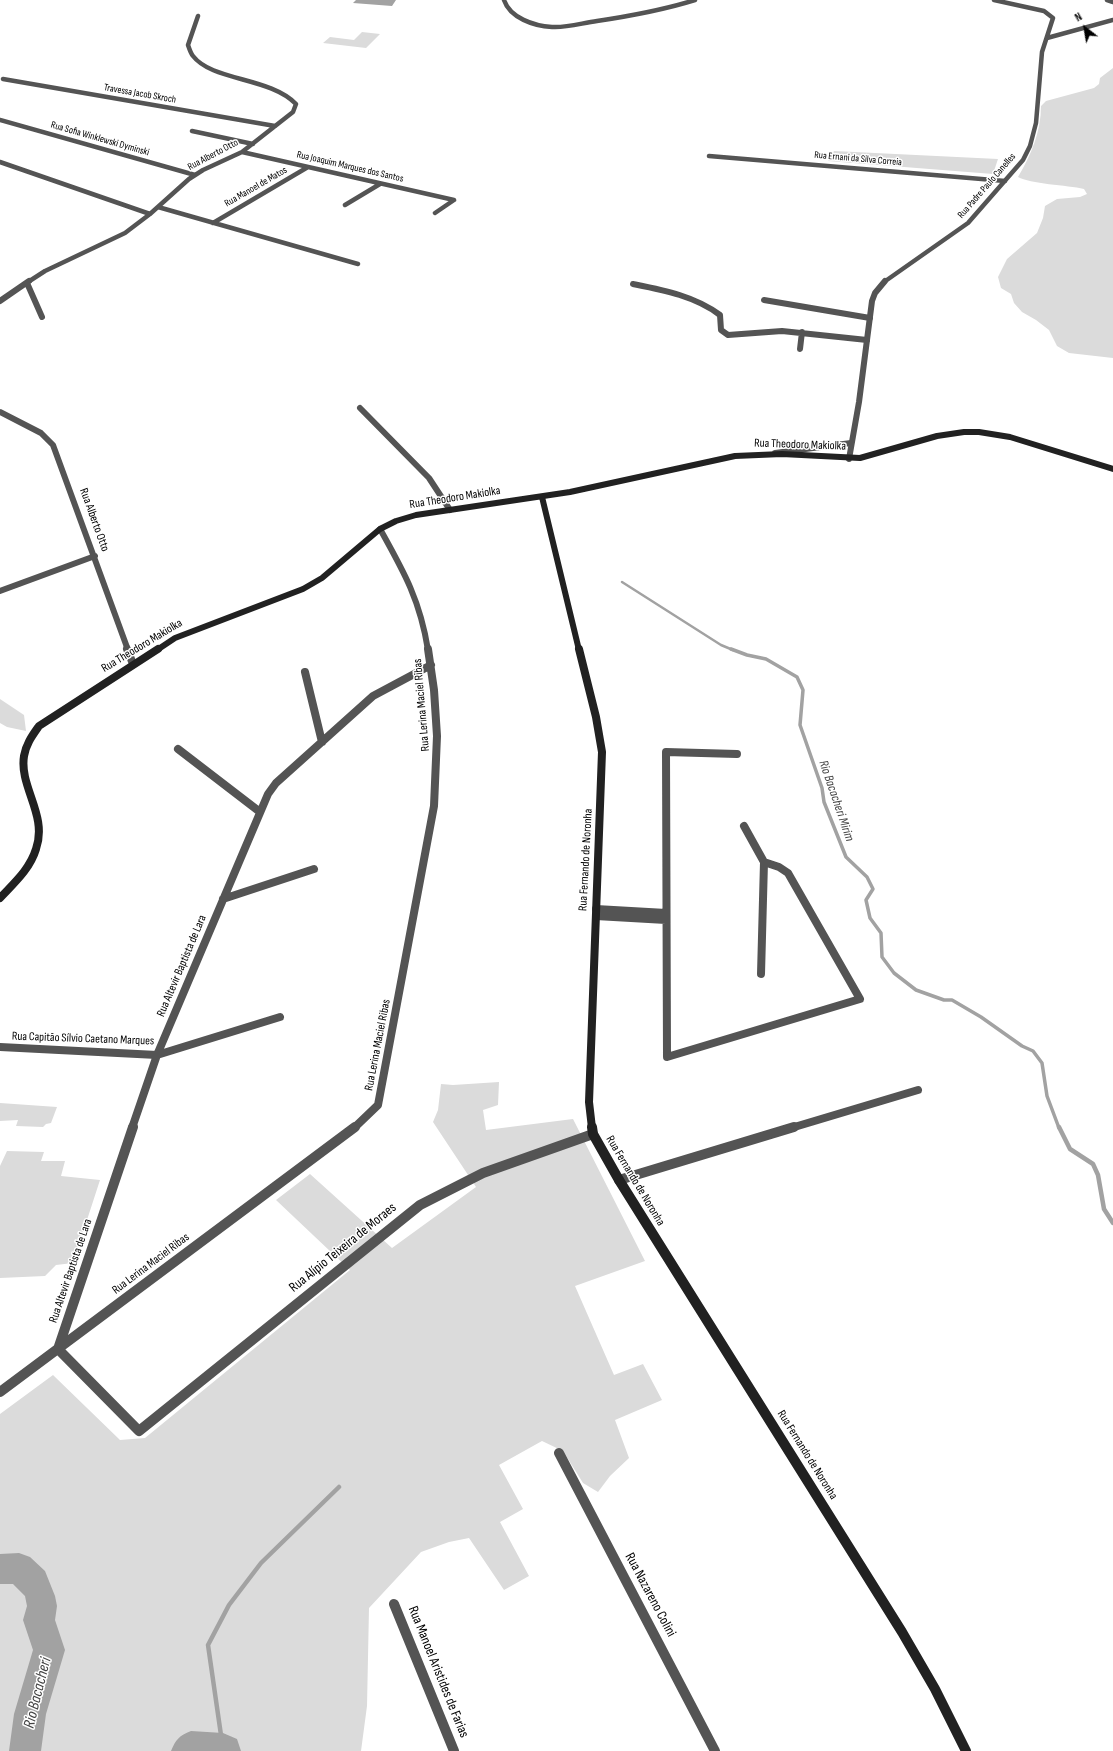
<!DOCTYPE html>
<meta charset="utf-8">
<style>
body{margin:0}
#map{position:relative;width:1113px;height:1751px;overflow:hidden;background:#fff;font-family:"Sofia Sans Condensed",sans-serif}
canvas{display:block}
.north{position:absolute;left:1065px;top:8px;width:40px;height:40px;-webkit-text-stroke:3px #fff;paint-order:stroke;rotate:329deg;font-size:11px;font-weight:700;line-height:16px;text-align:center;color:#000}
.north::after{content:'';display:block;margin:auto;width:14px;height:18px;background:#000;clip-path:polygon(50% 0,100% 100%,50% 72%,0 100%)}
</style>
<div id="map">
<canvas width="1113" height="1751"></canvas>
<div class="north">N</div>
</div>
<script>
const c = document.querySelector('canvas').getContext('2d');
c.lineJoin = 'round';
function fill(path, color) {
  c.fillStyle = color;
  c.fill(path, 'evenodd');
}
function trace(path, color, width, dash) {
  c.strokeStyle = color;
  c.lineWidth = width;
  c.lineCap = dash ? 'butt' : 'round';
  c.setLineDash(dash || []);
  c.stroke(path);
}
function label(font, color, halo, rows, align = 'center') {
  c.font = font + ' "Sofia Sans Condensed",sans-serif';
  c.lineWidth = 3;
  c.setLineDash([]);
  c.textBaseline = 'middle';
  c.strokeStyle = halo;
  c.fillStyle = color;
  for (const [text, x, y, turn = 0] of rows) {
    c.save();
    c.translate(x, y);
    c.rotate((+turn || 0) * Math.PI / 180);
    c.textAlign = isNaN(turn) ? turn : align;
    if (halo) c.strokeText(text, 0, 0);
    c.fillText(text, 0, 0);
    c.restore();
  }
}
fill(new Path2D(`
 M362,32L380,34L366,48L323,43L330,37L354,40Z
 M1113,68V358L1069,353L1057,346L1049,330L1036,320L1022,312L1014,303L1011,294L1001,288L998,277L1007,259L1037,233L1043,218L1045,206L1057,199L1080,197L1087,194L1084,189C1067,185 1030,184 1018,177C1031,155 1041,132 1041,106L1046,101L1094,88L1099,84L1100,78Z
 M834,151L998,159L993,174L828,161Z
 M0,699L24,715L26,731L7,727L0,723Z
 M499,1082L498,1105L483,1110L486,1130L573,1119L645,1261L575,1286L614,1375L643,1364L662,1400L615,1420L629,1458L610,1476L598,1492L583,1483L563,1451L542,1441L499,1465L523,1509L500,1522L529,1576L504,1590L469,1538L449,1542L421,1552L369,1608L367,1706L361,1751H0V1414L53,1375L120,1440L145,1438L350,1270L276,1200L310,1174L392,1248L476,1187L433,1122L438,1110L441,1084L453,1085Z
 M0,1103L57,1107L51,1123L46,1124L43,1127L16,1126L18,1120L0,1121Z
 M7,1151L44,1152L41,1161H65L61,1176L100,1180L73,1263L56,1265L45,1276L0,1278V1166Z`), '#dbdbdb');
fill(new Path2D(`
 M356,0H396L392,6L353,3Z`), '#a2a2a2');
trace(new Path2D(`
 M622,582L721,645L733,650`), '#a2a2a2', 2.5);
trace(new Path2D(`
 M731,649L747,655L766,659L797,677L803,690L800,725L822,788L824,802L846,857L867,877L873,889L866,900L870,918L881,933L882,957L894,973L916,990L944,1000H952L981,1017L1022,1046L1033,1051L1042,1063L1047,1096L1059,1128`), '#a2a2a2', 3.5);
trace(new Path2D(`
 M1059,1127L1070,1149L1093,1164L1098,1175L1104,1209L1113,1223
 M223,1749L208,1645L229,1605L261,1563L339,1487`), '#a2a2a2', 4.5);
fill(new Path2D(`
 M19,1553L30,1557L45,1571L55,1596L57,1606L55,1620L65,1650L46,1714L41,1751H9L14,1714L33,1650L23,1620L27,1606L25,1596L13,1584H0V1554Z
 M191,1731L223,1733L237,1739L241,1751H171C176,1739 179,1736 191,1731Z`), '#a2a2a2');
trace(new Path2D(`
 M504,0C510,18 534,26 552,27C567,28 582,23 597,21C630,16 663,10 695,0
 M1107,0L1113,2
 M3,79L275,126
 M0,120L195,175
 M192,131L253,144
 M242,152L454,200
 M709,156L1005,181
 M0,162L150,214
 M345,205L380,184
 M158,207L358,264
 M435,213L454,200
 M213,223L308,167
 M28,282L45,271L125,233L150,214L189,179L203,170L242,152L293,112L296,104C270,77 212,81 193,56C191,54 189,48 188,45L198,16`), '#545454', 4.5);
trace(new Path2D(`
 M27,283L42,317
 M633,284C663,290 695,296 720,315L721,330L728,335L782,331L867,340
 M764,300L870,318
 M0,301L29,281
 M800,349L802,332
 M360,408L429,478L450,510
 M0,412L41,433L53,445L128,650
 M775,453L851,443
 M380,529C404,572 420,600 428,650
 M0,591L95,556`), '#545454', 6);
trace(new Path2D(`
 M127,649L133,664
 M305,672L322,742
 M178,749L260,812
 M737,754L666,752L667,1057L860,999L788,873L779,867L764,862
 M744,826L764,862L761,974
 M223,899L314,869
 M596,909L666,913
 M596,916L666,920
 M0,1047L157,1055L280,1017
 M132,1128L157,1055L268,794L276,783L373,696L431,665
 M354,1128L378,1105L434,806L437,736L434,690L428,649
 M791,1128L918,1090`), '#545454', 8);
trace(new Path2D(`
 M133,1127L58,1349L139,1431L420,1205L483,1173L593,1134
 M619,1180L794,1127
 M0,1392L355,1127
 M559,1453L715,1751
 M394,1604L454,1751`), '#545454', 10);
trace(new Path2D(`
 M1047,38L1113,20
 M884,282L968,223L1023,160L1030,146L1036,123L1042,52L1053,18L1044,11L994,0`), '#545454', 4.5);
trace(new Path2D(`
 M849,459L859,402L872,301L875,293L885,281`), '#545454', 6);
trace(new Path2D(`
 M542,497L579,650
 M157,650L175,638L303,589L322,578L380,529L396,521L416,515L570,492L735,456L782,454L860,458L937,436L964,432H979L1010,437L1113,469`), '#212121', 6);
trace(new Path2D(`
 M579,649L596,717L602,752L589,1102L592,1128
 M0,898C14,883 30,869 36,849C48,815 19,787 24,756C26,744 32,736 39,726L158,649`), '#212121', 8);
trace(new Path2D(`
 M592,1127L593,1134L619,1180L902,1632L935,1689L966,1751`), '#212121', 10);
label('10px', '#000', '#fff', [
 ["Travessa Jacob Skroch",140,94,10],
 ["Rua Sofia Winklewski Dyminski",100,139,16],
 ["Rua Alberto Otto",213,155,-28],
 ["Rua Ernani da Silva Correia",858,159,5],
 ["Rua Joaquim Marques dos Santos",350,167,13],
 ["Rua Padre Paulo Canelles",987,186,-49],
 ["Rua Manoel de Matos",256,187,-30]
]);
label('12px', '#000', '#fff', [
 ["Rua Theodoro Makiolka",800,445,2],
 ["Rua Theodoro Makiolka",455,498,-9],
 ["Rua Alberto Otto",94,520,70],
 ["Rua Theodoro Makiolka",142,646,-31],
 ["Rua Lerina Maciel Ribas",422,705,-95],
 ["Rua Fernando de Noronha",586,860,-87],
 ["Rua Altevir Baptista de Lara",182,966,-67],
 ["Rua Capitão Sílvio Caetano Marques",83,1039,2],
 ["Rua Lerina Maciel Ribas",378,1045,-79],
 ["Rua Fernando de Noronha",635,1181,59],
 ["Rua Lerina Maciel Ribas",151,1264,-37],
 ["Rua Altevir Baptista de Lara",71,1271,-71],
 ["Rua Fernando de Noronha",807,1455,58]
]);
label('italic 13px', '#434343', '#fff', [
 ["Rio Bacacheri Mirim",836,801,71]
]);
label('14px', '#000', '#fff', [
 ["Rua Alípio Teixeira de Moraes",343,1248,-39],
 ["Rua Nazareno Colini",650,1595,62],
 ["Rua Manoel Aristides de Farias",438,1672,68]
]);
label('italic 16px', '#434343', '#fff', [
 ["Rio Bacacheri",38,1693,-76]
]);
</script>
